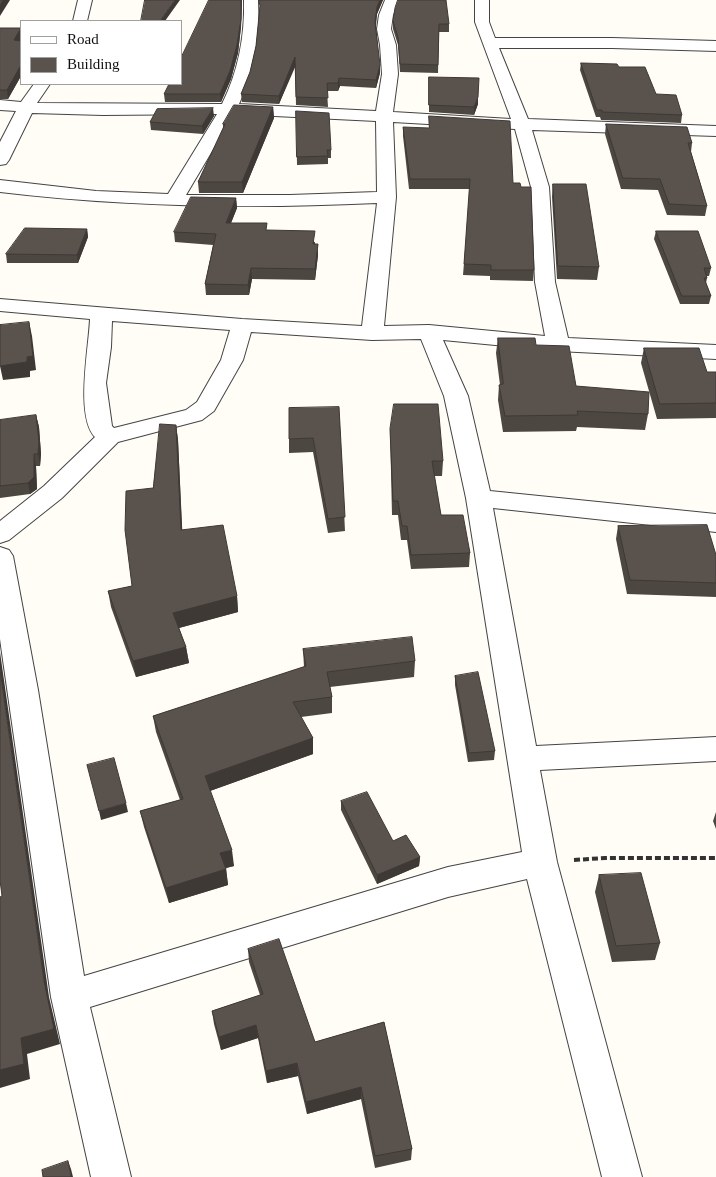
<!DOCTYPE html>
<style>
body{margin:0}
#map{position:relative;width:716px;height:1177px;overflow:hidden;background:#fffdf5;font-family:Georgia,serif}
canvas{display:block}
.legend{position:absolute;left:20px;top:20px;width:162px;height:65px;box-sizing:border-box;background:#fff;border:1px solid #a0a0a0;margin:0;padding:6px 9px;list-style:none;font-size:15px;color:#111}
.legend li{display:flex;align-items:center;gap:10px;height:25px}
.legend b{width:25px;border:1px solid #a0a0a0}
</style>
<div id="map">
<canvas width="716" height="1177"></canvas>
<ul class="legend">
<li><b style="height:6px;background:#fff"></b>Road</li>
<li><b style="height:14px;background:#5a524d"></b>Building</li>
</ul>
</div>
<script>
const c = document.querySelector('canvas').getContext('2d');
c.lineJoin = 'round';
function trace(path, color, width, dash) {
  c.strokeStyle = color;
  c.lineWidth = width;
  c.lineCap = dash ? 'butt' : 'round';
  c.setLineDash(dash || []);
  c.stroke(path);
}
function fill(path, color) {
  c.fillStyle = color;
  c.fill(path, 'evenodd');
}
const minor = new Path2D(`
 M78,0H92L87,21H73Z
 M244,0H258C260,36 254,72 239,104L376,111L382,74L380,45L377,29L379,15L385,0H399L393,15L391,29L396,45L398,74L393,112L511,119L475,22V0H489V22L495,38H612L716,41V51L612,48H499L528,119L716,126V136L532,130L549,187L555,282L568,338L716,345V359L558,351L443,340L468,396L490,491L716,514V532L493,508L536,746L716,737V761L540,770L557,862L642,1177H602L527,879L448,897L90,1007L131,1177H91L51,997L0,639V547L9,550L13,556L38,690L84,976L448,867L522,852L466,498L444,396L421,339L372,340L251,332L243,360L214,411L202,420L118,442L62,498L9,540L0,543V521L44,486L95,437C75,416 89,347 90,319L0,311V299L242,319L362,326L377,203C251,209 126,207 0,192V180L96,191L168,194L217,114L103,115L32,113L9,160L6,164L0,165V142L16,111L0,110V100L21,102L34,84H50L37,103L222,104C238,72 245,36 244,0ZM234,114L376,121L377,192L290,195H186ZM393,122L515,129L531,187L535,282L545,336L429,325L384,326L396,197ZM112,321L230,330L221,360L197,402L186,410L114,428L112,426L106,383L111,347Z`);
trace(minor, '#444', 2);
trace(new Path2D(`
 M574,860L605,858H716`), '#333', 4, [6, 3]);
fill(minor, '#fff');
fill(new Path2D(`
 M242,0L241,27L238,53L231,79L221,102H165L164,94Z
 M259,0H383L377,14L376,26L380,73L376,88L340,86L338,91H327L328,107L296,105L295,65L279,104L242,102L241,94L250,72L256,46L260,6Z
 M393,21L449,24V32H439L438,73L400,72L398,45L393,29Z
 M0,28L21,31V39L20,41H21V76L8,99H0Z
 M581,63L619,67L656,94L682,115L681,123L601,120L600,117H596L580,70Z
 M429,77L478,104L474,115L429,112Z
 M273,107L274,118L243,193H199L198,182L223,129V124Z
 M296,111L331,150V158H328V164L297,165Z
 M214,116L203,134L151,130L150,122Z
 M606,124L692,143L691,152L707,206L705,216L667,215L658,190L621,189L605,134Z
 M403,127L513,183L534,270L533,281L490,280V276L463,275L470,189H409L403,136Z
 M553,184L599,267L597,280L557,279L552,197Z
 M236,198L237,208L231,223L315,242V244L318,255L315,280L252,279L249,295H206L205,284L213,245L175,242L174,232Z
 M87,229L88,237L78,263H7L6,254Z
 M656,231L711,268L709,276H707V278L706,283L711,296L709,304H680L654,239Z
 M498,338L536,345L576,386L648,414L645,430L577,427L576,431L503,432L498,400L499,385H500L496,353Z
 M644,348L707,372H716V418L657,419L641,363Z
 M339,407L345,531L328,533L313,452L289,453V439Z
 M36,415L39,427L41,454L40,466H36L37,489L30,494L0,498V420Z
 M176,425L178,440L182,530L237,596L238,612L179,628L186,647L189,663L136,677L111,607L108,591L132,586L153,488Z
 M390,429L443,461L442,476H434L441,515L470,553L469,567L411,569L407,540H401L398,515H392Z
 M618,526L716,555V597L627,594L616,539Z
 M303,649L415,661L414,677L330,687L332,697V713L301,717L313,738V754L210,791L234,866L226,868L228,885L169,903L144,827L140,811L180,800L156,732L153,716L304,667Z
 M455,676L495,751L494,760L468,762L455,685Z
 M341,801L393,841L420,857L419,866L377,884L341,810Z
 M716,812V829L713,821Z
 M599,875L660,943L655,960L612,962L595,892Z
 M248,949L315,1042L384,1022L412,1149L411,1160L375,1168L361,1099L307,1114L298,1076L267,1083L258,1038L221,1050L214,1024L212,1011L260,995L249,962Z`), '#4d4742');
fill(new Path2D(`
 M3,0H10L0,16V5Z
 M175,0H180L165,21H160Z
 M241,0H242L241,27L238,53L231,79L221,102L220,94Z
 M380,0H383L377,14L375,29V22L377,7Z
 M21,28V39L15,49L14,40Z
 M295,57L296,65L279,104V96Z
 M21,65V76L8,99L7,90Z
 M380,65V73L376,88V80Z
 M339,78L340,86L338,91V83Z
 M478,97V104L474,115V107Z
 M273,107L274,118L243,193L242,182Z
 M213,108L214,116L203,134L202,126Z
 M236,198L237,208L227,233L226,223Z
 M87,229L88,237L78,263L77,255Z
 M318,244V255L315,280V269Z
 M251,268L252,279L249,295L248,285Z
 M29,322L32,336L36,370L30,371V377L3,380L0,366L27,357Z
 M36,415L39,427L41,454L40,466L38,454Z
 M176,425L178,440L183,546L181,530Z
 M34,454L36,466L37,489L30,494L28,483Z
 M237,596L238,612L175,629L173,613Z
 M186,647L189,663L136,677L133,661Z
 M0,652L49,997L60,1044L27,1054L30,1079L0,1088V1070L21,1038L44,981L0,670Z
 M313,738V754L207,792L205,776Z
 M126,803L128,812L101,820L99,811Z
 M232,850L234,866L222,869L220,853Z
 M420,857L419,866L377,884V875Z
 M226,869L228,885L169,903L166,888Z
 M256,1025L258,1038L221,1050L219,1037Z
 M297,1063L298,1076L267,1083L266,1071Z
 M361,1087V1099L307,1114L306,1102Z
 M68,1161L71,1169L73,1177H71Z`), '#3f3936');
const building = new Path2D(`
 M0,0H3L0,5Z
 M145,0H175L160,21H141Z
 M209,0H241V19L237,45L230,71L220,94H164L169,84H181V58Z
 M259,0H380L377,7L375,22L380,65L376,80L339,78L338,83H327L328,98L296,97L295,57L279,96L241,94L250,72L256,46L260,6Z
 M398,0H446L449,24H439L438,65L400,64L398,37L393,21L395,8Z
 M0,28H21L14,40L21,41V65L7,90H0Z
 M581,63L617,64L619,67H645L656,94L676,95L682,115L602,112V110H597Z
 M429,77L479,78L478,97L474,107L429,105Z
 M234,105L273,107L242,182H198L225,124H223Z
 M213,108L202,126L150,122L157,109Z
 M296,111L329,113L331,150H327L328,156L297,157Z
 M429,116L510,121L513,183H520L521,187H531L534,270H491V265L464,264L470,179H410L403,127L429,128Z
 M606,124L687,127L692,143H688L707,206L669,204L660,179L623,178Z
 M553,184H586L599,267L558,266Z
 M191,197L236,198L226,223H267L266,230L315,231L313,244H318L315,269L251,268L248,285L205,284L216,234L174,232Z
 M25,228L87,229L77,255L6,254Z
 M656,231H698L711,268H704L707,278H704L711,296H682Z
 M29,322L33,356L27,357V362L0,366V325Z
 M498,338H535L536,345L569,346L576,386L649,392L648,414L577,411L578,415L505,416L499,385L503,384Z
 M644,348H699L707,372H716V403L660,404Z
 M394,404H438L443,461H432L441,515H463L470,553L411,555L407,526H402L398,501H393L390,429Z
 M339,407L345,517L328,519L313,438L289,439V408Z
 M36,415L39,442L38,454H34V477L28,483L0,486V420Z
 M160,424L176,425L181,530L223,525L237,596L173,613L186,647L133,661L108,591L132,586L125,530L126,491L153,488Z
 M707,525L716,555V583L630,580L618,526Z
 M412,637L415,661L327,672L332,697L293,702L313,738L205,776L232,850L220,853L226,869L166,888L140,811L183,799L153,716L306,666L303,649Z
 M0,670L44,981L54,1029L21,1038L24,1064L0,1070V897L2,896L0,880Z
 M478,672L495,751L469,753L455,676Z
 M114,758L126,803L99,811L87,765Z
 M367,792L393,841L406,835L420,857L377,875L341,801Z
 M641,873L660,943L616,946L599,875Z
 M279,939L315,1042L384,1022L412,1149L375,1156L361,1087L306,1102L297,1063L266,1071L256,1025L219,1037L212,1011L263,994L248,949Z
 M68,1161L71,1177H43L42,1170Z`);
fill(building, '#5a524d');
trace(building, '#3f3936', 1);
</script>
